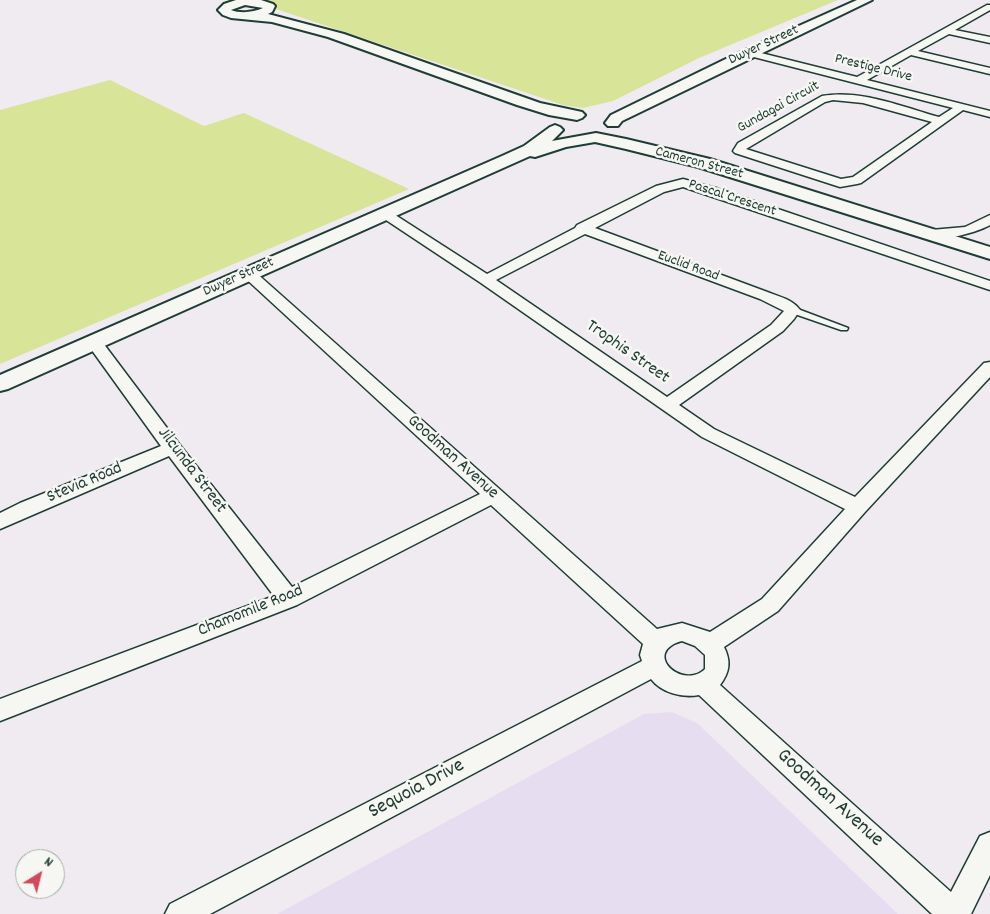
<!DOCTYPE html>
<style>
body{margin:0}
#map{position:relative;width:990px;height:914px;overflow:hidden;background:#efebf1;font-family:Dekko,sans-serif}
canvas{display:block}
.north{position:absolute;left:15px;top:849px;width:50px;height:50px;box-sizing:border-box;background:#f6f6f2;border:1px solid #a0aca6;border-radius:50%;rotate:36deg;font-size:14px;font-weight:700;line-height:20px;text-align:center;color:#1f3d34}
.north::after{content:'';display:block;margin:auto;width:18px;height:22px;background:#d1495b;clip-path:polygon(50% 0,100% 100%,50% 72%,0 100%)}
</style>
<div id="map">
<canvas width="990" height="914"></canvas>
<div class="north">N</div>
</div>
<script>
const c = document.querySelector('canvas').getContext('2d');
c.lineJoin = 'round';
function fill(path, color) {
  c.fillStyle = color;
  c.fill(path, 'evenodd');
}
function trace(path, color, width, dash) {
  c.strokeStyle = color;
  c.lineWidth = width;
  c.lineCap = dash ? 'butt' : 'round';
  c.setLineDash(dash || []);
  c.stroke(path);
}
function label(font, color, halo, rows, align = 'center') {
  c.font = font + ' Dekko,sans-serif';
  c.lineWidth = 5;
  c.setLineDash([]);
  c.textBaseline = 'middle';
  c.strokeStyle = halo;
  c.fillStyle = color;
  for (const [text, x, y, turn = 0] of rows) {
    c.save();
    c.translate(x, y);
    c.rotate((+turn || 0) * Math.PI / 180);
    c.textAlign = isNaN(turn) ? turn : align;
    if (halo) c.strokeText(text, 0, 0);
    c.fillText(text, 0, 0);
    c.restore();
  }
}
fill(new Path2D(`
 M672,712L697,723L898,914H277L644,714Z`), '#e7ddf0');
fill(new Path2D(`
 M249,0H838L699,58L613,101L583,108L563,105Z
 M110,80L204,126L244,113L409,189L0,364V110Z`), '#d8e497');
const lane = new Path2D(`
 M789,308H795L848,328L847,330H841L789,312Z`);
const street = new Path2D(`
 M987,5H990V10L955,30L990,37V43L949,34L918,51L990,68V74L911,55L867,80L990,111V117L963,110L861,183L857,184L840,187L735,153L733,151L738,143L822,96C860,89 903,107 939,117L953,108L746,55V51L749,50L857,77ZM833,100L863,103L932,122L853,177L841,179L746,149L825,102Z
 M683,179L716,188L990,281V290L683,187L664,192L595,228L770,293C781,297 793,300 800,310L794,319L783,331L679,405L714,429L855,497L984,363L990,362V377L865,512L778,611L724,647C731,661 730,672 720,685L951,892L980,836L990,832V875L971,914H932L699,695C682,698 662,693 651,679L210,914H165L170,904L642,661L640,655L643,644L491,505L297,605L0,721V699L274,596L169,456L0,529V513L20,503L161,446L86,342L88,339H100L179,444L292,587L480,494L244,277L242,274L244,271H254L657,629L682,623L710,632L762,599L845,509L702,437L481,283L377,214L379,211H389L487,274L575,228L577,225L656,186ZM585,234L760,299L784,311L771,325L667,397L496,280ZM682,641L695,646L705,655V669C682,691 641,652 682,641Z
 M990,215V225C978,232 934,245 924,234L931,230L965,227Z`);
const secondary = new Path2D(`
 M236,0H261L273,4L275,6L272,12L268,14L344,34L540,103L582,112L585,115L582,118L577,120L549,115L517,105L328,37L272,22L231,18L223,15L218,10L224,4ZM245,5L263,8C254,12 241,14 231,10Z
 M857,0H872L622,121L618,126H608L605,123L611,115L736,54Z
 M555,125L560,127L563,130L552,141L596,133L626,139L710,159L990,247V259L698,167L626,149L595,142L566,147L535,157L530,156L8,389L0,391V375L502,156L524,146L550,127Z`);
trace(lane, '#1f3d34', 3);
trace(street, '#1f3d34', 3);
trace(secondary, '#1f3d34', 4);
fill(lane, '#f6f6f2');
fill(street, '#f6f6f2');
fill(secondary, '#f6f6f2');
label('15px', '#1f3d34', '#f6f6f2', [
 ["Dwyer Street",764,46,-25],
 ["Prestige Drive",873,69,14],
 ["Gundagai Circuit",779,108,-29],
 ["Cameron Street",699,164,15],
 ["Pascal Crescent",732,199,18],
 ["Euclid Road",688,267,20],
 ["Dwyer Street",239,278,-24]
]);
label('18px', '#1f3d34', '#f6f6f2', [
 ["Trophis Street",627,353,35],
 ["Goodman Avenue",452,458,42],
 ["Jilcunda Street",191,471,53],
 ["Stevia Road",85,484,-23],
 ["Chamomile Road",251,612,-22]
]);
label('21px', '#1f3d34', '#f6f6f2', [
 ["Sequoia Drive",417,790,-28],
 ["Goodman Avenue",829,799,42]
]);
</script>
